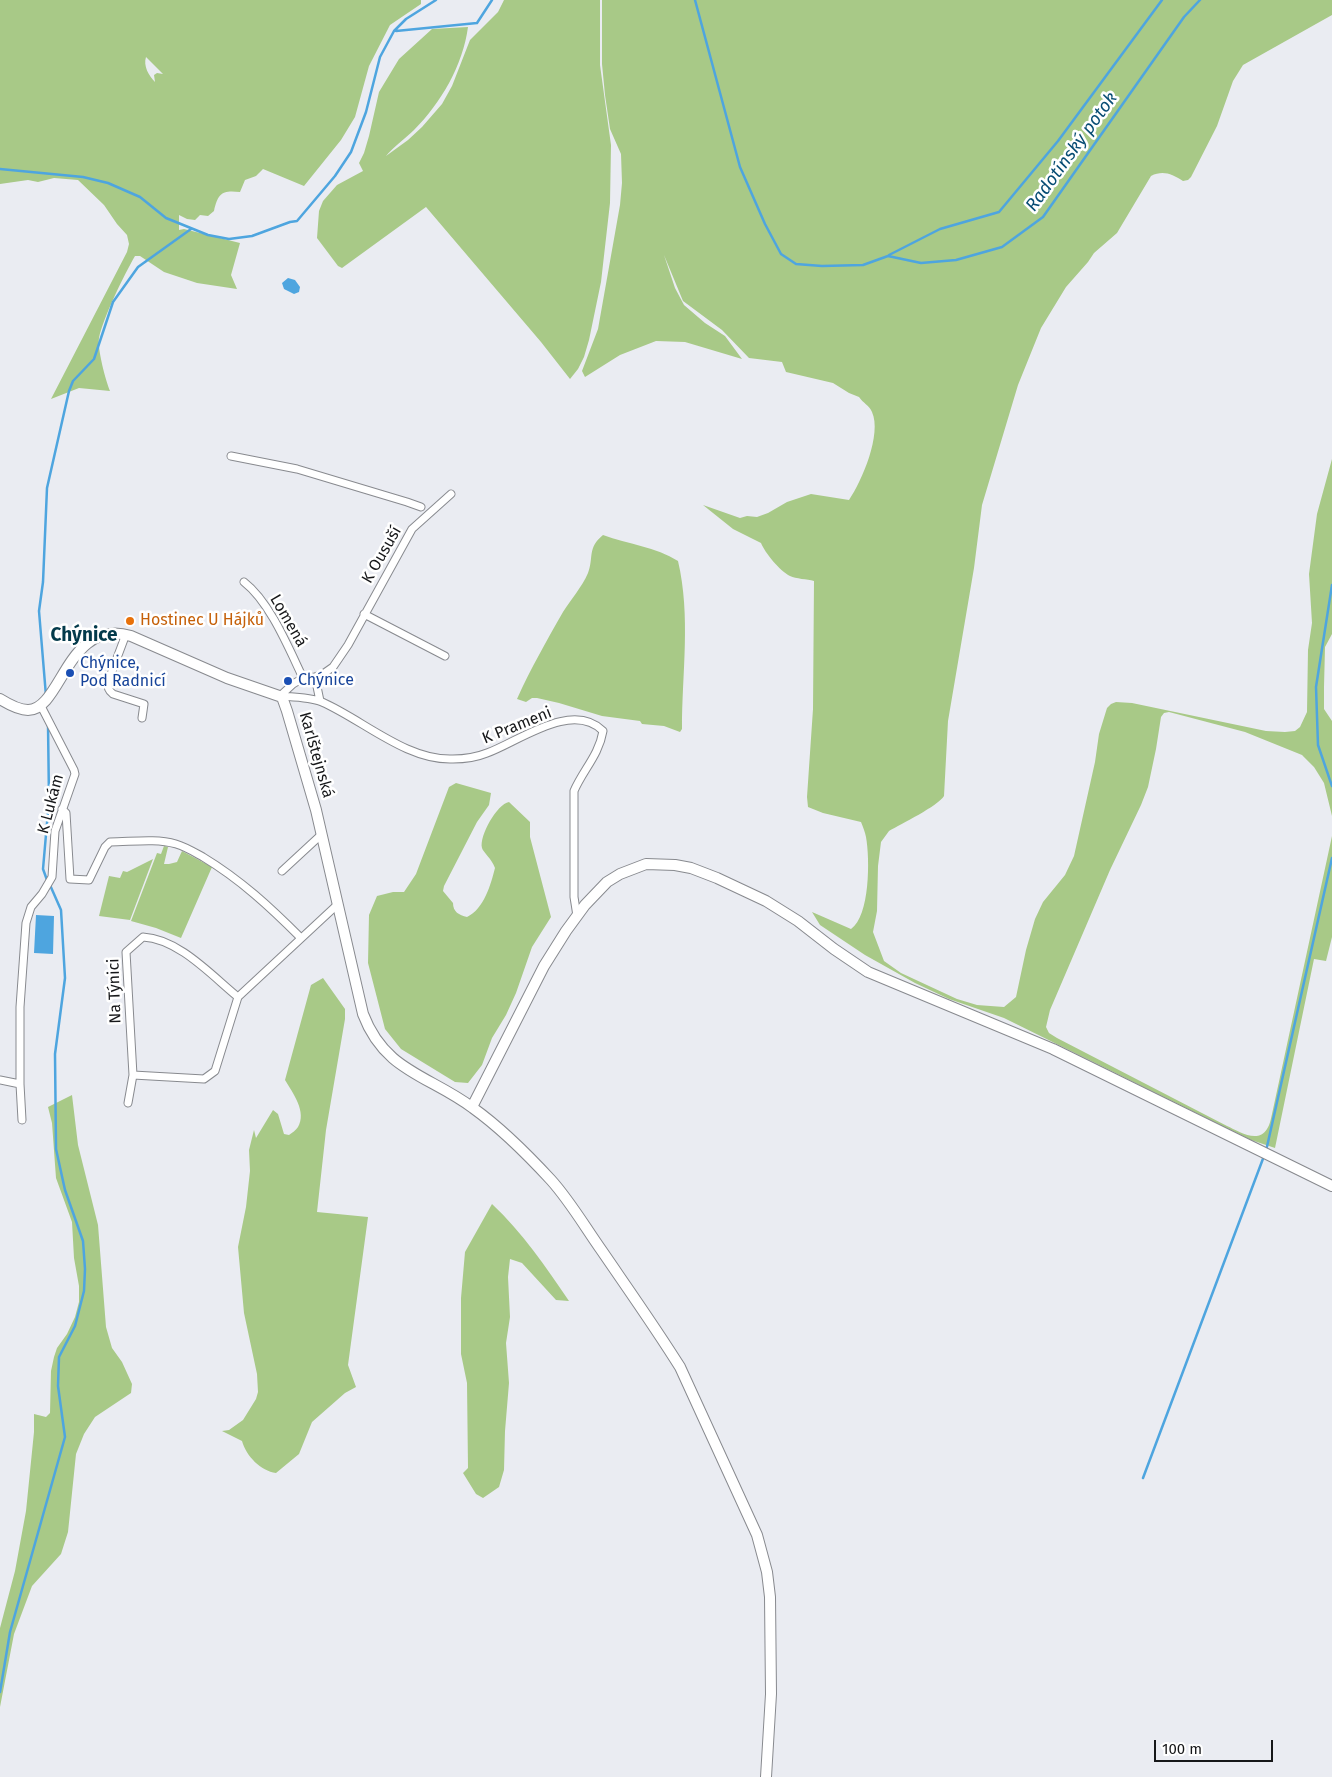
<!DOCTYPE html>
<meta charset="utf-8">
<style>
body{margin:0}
#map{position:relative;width:1332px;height:1777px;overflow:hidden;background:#eaecf2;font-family:"Fira Sans",sans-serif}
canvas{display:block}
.scale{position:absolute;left:1154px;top:1740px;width:119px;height:22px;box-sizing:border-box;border:2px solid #161719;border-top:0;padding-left:6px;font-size:15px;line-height:18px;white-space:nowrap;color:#161719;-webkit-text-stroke:4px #fff;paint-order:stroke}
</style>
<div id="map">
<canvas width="1332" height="1777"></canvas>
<div class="scale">100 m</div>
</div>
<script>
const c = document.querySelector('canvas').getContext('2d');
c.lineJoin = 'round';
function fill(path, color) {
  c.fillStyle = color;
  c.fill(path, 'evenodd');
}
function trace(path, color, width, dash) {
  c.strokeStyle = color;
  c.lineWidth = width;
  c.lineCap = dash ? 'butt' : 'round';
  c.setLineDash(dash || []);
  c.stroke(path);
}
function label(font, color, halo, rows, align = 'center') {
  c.font = font + ' "Fira Sans",sans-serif';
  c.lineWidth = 5;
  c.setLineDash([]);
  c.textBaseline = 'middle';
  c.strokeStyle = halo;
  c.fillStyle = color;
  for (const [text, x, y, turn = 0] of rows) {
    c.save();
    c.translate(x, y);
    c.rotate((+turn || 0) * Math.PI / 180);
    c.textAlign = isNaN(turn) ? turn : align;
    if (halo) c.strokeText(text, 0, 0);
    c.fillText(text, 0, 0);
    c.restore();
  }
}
fill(new Path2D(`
 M0,0H421V4L390,25L369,66L355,117L341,140L304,186L263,169L256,176L245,180L240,192C222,190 218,193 214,211L208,216L200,215L195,220L187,219L179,215V230L184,229L240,243L231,275L237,289L197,283L164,272L140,256H135C124,275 103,318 99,338C97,348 106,382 110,391L79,388L51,399L127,252L129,244L127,235L117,224L104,205L78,180L54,178L38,182L28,180L0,184ZM146,57L163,74L157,73L154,75L155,82C149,76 143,66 146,57Z
 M504,0H600V65L611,145L610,203L601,282L589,340L584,357L578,369L570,379L541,342L426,207L342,268L338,266L317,238L319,211L323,201L337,185L363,171L359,163L364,153L369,136L379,92L399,59L432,29L468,27C463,65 441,103 414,130C405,139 393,147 386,156L408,140L422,127L442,104L452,86L470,40L498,12Z
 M602,0H1332V15L1243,65L1233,81L1217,126L1191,177L1188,180L1183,181C1172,174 1163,170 1151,176L1117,233L1094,253L1088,262L1066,287L1041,328L1018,385L982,505L974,568L948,721L944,796C938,806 901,824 889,831L881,842L878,866L877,911L873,932L884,961L901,973L957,999L977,1005L1004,1007L1016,997L1026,950L1035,919L1043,902L1065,875L1074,856L1095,762L1099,734L1107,708L1111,704L1116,702L1132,703L1266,731L1285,732L1295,731L1300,727L1307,712L1308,650L1312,623L1309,574L1317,514L1332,459V634L1325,647L1324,687V709L1332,721V816L1324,783L1314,767L1302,755L1245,732L1169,712L1164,713L1161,717L1156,749L1148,787L1141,805L1110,870L1050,1010L1046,1027L1049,1033L1057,1038L1227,1126C1238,1131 1258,1144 1267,1129C1270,1125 1271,1118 1272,1114L1332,836V937L1326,961L1314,959L1275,1148L1251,1140L1004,1018L949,999L915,983L865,955L820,925L812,912L851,929C870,916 870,859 866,837C865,832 863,827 861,822L823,813L808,807L807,797L813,709L814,581C807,579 796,579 790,576C780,571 765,553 761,543L733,529L703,505L740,518L747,516L757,517L768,513L787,502L811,494L849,500C862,481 882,434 872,412C869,405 863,403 859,397L849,393L833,383L786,372L782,362L749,358L722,330L683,301L664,255L675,288L684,305L705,323L725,336L742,359L685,342L656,341L620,355L585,377L582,371L598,329L620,205L622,183L621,154L610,129L605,95L602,64Z
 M603,535C628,544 656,547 678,561C691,616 682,673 682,729L680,732L664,726L642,724L640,721L602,716L559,703L537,698H532L526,702L517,699C530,670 547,640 563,612C571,599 582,587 588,573C594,558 587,548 603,535Z
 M456,783L491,793L489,805L477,822L444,886L443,891L453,903C453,912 459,915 467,917C484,909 491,884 495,868C492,859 483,852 482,848C479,836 497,804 509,802L530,822V837L551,917L532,947L516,993L506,1015L492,1038L482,1065L468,1083L455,1082L401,1049L385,1029L368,963L369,915L377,896L393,892H404L416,874L449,787Z
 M164,846L168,847L164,864H169L177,862L182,851L212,867L181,938L156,928L131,921L157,853L161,854Z
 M153,859L130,920L99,916L109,876L120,878L123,871L127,872Z
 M323,978L345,1009V1019L326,1130L317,1212L368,1217L348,1365L356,1387L345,1393L312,1422L299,1454L276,1473C261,1471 246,1456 242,1441L222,1431L229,1430L243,1420L256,1399L258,1392L257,1374L244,1313L238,1247L246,1207L250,1171L249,1150L254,1130L256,1138L273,1110L278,1114L284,1134L289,1135C292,1133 296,1130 298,1127C307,1112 293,1093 285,1080L311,985Z
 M72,1095L78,1145L98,1225L106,1327L112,1348L122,1362L132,1384L131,1393L95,1417L84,1434L76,1454L68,1532L61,1554L32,1586L14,1634L0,1707V1628L15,1571L26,1511L34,1432V1414L46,1417L50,1413L51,1371L54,1357L57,1348L67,1334L75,1317L79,1302V1286L74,1258L72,1222L56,1178L52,1123L48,1107Z
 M492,1204C522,1232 546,1267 569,1301L556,1300L522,1263L510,1259L508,1277L510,1317L506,1343L509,1383L505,1431L504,1470L499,1487L483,1498L476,1494L463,1473L468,1468L467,1383L461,1354V1298L465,1252Z`), '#a8c987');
fill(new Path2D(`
 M288,278L295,280L300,287L299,292L294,294L284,289L282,283Z
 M36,915L54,916L53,954L34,953Z`), '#4ea5df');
trace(new Path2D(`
 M695,0L740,167L765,224L781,254L796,264L822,266L863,265L888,256L921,263L956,260L1002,247L1043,217L1184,17L1200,0
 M396,31L477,23L492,0
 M0,169L83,177L108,183L140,197L166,218L208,235L229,239L252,236L290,222L297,221L335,176L351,152L366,112L380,57L394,31L406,19L436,0
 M889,255L940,229L999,212L1058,141L1162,0
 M1332,585L1316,687L1318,745L1332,786
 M46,696L39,611L43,582L47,488L69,391L73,381L94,359L113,302L138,267L191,229
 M47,880L43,869L49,800L48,724
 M1266,1151L1332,858
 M1143,1478L1264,1156
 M0,1692L10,1632L65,1437L58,1386L59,1357L75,1326L84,1291L85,1269L83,1241L65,1190L56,1149L55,1054L65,978L61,910L50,885`), '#4ea5df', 2.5);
const street = new Path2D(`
 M231,456L297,469L407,502L421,507
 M244,582C270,602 289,649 303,678
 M364,614L445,656
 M126,634L108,682C108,688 108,690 113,694L144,704L142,718
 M315,677L320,701
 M280,696C293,697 310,697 322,702C363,720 407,761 453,759C465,759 477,757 487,753C518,742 572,700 603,731C599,755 583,770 574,791V897L577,916
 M280,696L293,684L303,678L315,677L323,674L333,667L348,645L412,529L451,494
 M62,809L66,813L70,879L89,880L105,847L110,842C131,842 155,838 176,844C186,847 194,852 203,857C241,880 270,907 301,938
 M282,871L322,834
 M133,1075L204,1079L215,1071L238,997L337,905
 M0,1080L20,1084
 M128,1103L133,1075L126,952L143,937C179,939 211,975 238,997
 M22,1120L20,1084V1007L26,923L31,907L42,894L52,877L55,831L75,774L74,770L41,706`);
const secondary = new Path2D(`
 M0,699C8,704 19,710 28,710C62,710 67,617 131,636L227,678L282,697L287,711L316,810L363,1014C385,1072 429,1075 473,1108C501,1128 527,1154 551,1180C570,1201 585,1227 602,1251C628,1289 655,1327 680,1367L757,1535L767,1572L770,1597L771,1694L766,1777
 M472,1107L544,966L566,931L585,905L607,882L620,874L646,864L675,865L691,868L717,878L766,901L798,921L834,949L868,972L1053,1049L1332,1186`);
trace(street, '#888a8f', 9);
trace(secondary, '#888a8f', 12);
trace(street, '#fff', 7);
trace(secondary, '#fff', 10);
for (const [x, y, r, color] of [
 [130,621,5,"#e8710a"],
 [70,673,5,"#1a4fb4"],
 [288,681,5,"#1a4fb4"]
]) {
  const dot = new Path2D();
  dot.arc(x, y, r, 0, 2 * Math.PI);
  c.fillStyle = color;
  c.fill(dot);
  trace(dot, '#fff', 2);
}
label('16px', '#161719', '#fff', [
 ["K Ousuší",382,555,-60],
 ["Lomená",288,621,60],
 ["K Prameni",517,726,-22],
 ["Karlštejnská",316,755,74],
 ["K Lukám",51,804,-75],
 ["Na Týnici",115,991,-92]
]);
label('16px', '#c56008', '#fff', [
 ["Hostinec U Hájků",140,621]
], 'left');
label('16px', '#164399', '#fff', [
 ["Chýnice,",80,664],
 ["Pod Radnicí",80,682],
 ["Chýnice",298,681]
], 'left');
label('italic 18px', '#084d74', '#fff', [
 ["Radotínský potok",1072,152,-54]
]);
label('bold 19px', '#033a4b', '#fff', [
 ["Chýnice",84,636]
]);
</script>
